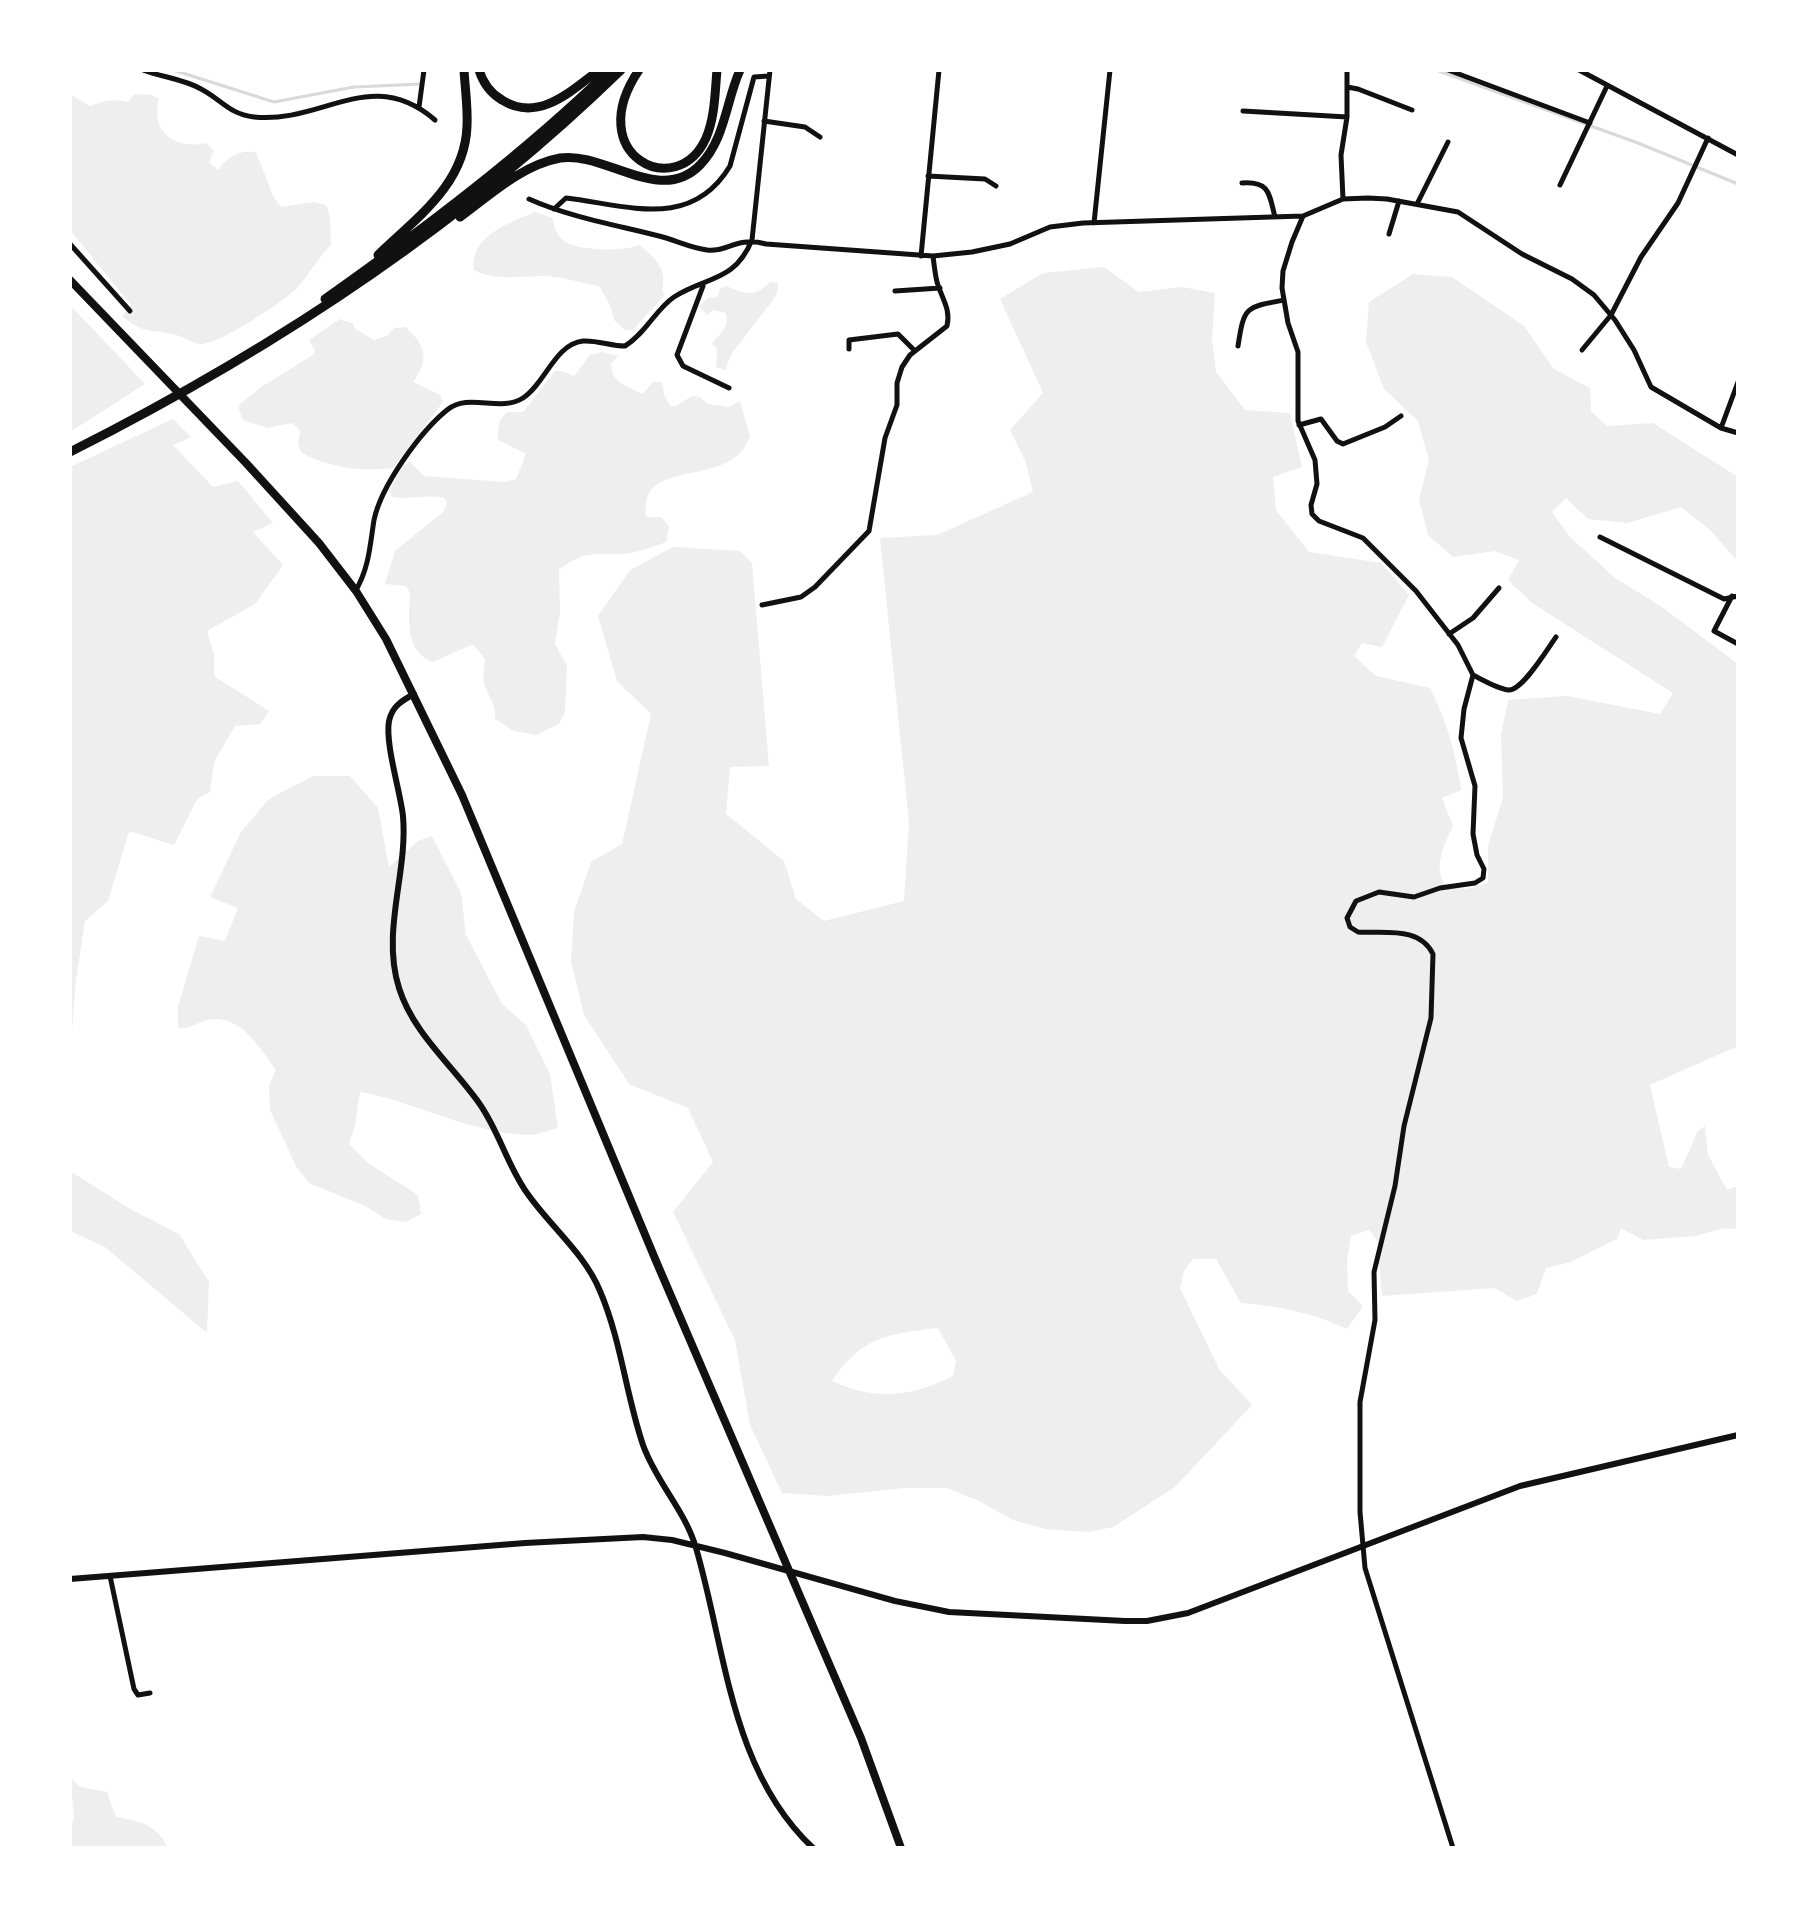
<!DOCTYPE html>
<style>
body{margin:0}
#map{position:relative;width:1808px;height:1918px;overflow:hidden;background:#fff;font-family:Poppins,sans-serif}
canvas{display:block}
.frame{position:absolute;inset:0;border:72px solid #fff;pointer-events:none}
</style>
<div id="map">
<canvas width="1808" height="1918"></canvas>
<div class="frame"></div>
</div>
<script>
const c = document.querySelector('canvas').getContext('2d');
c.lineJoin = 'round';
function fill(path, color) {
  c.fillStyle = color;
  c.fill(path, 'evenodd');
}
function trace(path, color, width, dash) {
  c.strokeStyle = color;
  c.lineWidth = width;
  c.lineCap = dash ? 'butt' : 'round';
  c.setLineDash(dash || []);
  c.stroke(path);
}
fill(new Path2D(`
 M70,94L90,106C103,101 114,98 128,102L134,94L151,95L159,99C150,132 175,150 206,143L214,151L209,162L218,170C230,155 237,151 256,152L273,196L281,207L314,202L326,205L330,217L331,245C317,258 310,274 297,288C283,302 220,344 201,344C193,344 182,336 173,334C148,329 144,334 122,316L131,305L70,230Z
 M536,212L552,218C555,227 556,235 564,241C578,251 623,252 639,245C650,254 661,262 663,276C664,284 661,288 664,296L633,330H625L614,320L610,305L599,286C581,283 561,276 542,276C520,276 495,281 474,270C469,237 511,221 536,212Z
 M1104,267L1139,292L1182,287L1215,293L1212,340L1216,372L1245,410L1290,413L1302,467L1273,477L1276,510L1309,552L1381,563L1409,595L1382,647L1362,643L1354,656L1376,676L1430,688C1447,721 1456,754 1461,790L1442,798L1453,826C1444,845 1432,868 1446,886L1466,889L1488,883V846L1503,797L1501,735L1508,700L1567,696L1660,714L1673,693L1532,603L1508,580L1519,560L1495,551L1453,557L1428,535L1419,499L1429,460L1418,421L1384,389L1366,342L1369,302L1413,274L1452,277L1524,326L1554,369L1590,388L1591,411L1607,426L1653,423L1738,477V562L1710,530L1681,507L1627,523L1588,519L1566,498L1552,512L1570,537L1614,577L1662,607L1738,664V1046L1650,1085L1669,1167L1681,1169L1698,1131L1705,1126L1708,1155L1727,1190L1738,1186V1229L1724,1228L1696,1236L1643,1240L1621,1228L1617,1239L1571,1262L1546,1268L1537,1294L1517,1301L1494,1288L1382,1296L1377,1240L1369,1230L1351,1236L1347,1261L1348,1291L1363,1306L1347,1329C1313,1313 1279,1306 1241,1303L1216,1259H1193L1184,1271L1180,1288L1219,1369L1252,1405L1175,1487L1113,1527L1089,1532L1045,1529L1013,1520L977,1500L947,1488H905L827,1496L782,1493L750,1425L735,1340L673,1212L713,1162L688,1108L629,1084L584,1015L571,961L574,912L591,862L622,844L651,714L617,681L598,616L630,570L673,547L740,551L752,563L769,766L730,767L726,814L784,861L796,899L824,921L904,901L909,823L880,538L937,535L1033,492L1026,463L1010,430L1043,393L1000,299L1043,273ZM938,1328L956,1361L953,1376C912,1397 874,1401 832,1381C862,1336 888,1334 938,1328Z
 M770,282L778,283V290L773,300L732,353L725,370L716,367L717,349L712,343C721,332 729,329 726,313L713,310L707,315L699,306L708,298L717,297L720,289L726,286C747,294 753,298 770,282Z
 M70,305L145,384L70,432Z
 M340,319L354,324V328L374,340L387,336L394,328L405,327C426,345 430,360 413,382L440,395L443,402L393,468C362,472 328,468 301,452L298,443L300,430L292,423L268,428L243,420L238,406L261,387L313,355L315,350L309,340Z
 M602,352L618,356L611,364C611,383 627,386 643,394L653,382H662L664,395L670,406H676L692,396L701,398L708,404L729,407L740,401L750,436C748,441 745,448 741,452C716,479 661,467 648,495C646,500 646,508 645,514L648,517H661L669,526L666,542C650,548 632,555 614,554C590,553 579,554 559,570L560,612L555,644L567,666L565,712L559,724L536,735L514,731L495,719C497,705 489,698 485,686C482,678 484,667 485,659L473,644L433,662C404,652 409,617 410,593L406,586L385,584L395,551L443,512L447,503L444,498C426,494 411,500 392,497L389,491L399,472L409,461L424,476L504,482L516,479L526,454L497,439L500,420L507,412H523L555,371H562L574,376L590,355Z
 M173,419L191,437L173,445L213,487L238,481L273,523L253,532L283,565L255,604L207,631L214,655V676L269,711L260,724L235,726L214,762L210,792L197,799L174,845L129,831L108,901L85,921L76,980L70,1057V467Z
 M313,776H350L378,808L389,867L418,841L432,836L461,893L466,935L502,1004L526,1025L550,1074L558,1128C549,1130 538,1135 528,1135C469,1133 417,1102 360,1092L355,1126L349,1144L368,1163L418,1195L421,1214L406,1222L386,1219L365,1206L309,1183L296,1166L270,1110L269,1085L276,1070C259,1048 245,1019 214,1019C201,1019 192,1030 178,1028V1006L199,936L225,941L238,908L210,897L241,832L269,799Z
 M70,1171L130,1209L179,1234L209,1282L207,1333L105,1247L70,1231Z
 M70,1777L80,1787L107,1792L116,1817C141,1821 157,1825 168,1848H70V1830L74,1818Z`), '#eee');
trace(new Path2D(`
 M173,70L274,102L354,87L421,84
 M1436,70L1638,143L1738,184`), '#d9d9d9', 3);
trace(new Path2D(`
 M143,70C161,77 184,79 201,89C222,100 229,114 254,117C323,124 371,65 435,120
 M1448,70L1590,123
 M1579,70L1738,155
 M1347,87L1358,89L1412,110
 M419,107L424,70
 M1243,111L1347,117
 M764,121L805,127L820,137
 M928,176L985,179L996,186
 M1242,183C1270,181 1269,194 1275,217
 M1560,185L1607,86
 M529,199C569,217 616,225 659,236C675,240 691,248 707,250C726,253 736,236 766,244L933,256L972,252L1010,244L1050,227L1083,223L1303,216L1343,199L1368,198L1387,199L1458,212L1522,254L1572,279L1594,295L1615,320L1634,350L1651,387L1721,428L1738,433
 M1343,199L1341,155L1347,117V70
 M1417,204L1448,142
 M554,209L566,198C627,205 691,231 730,166L754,77L769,76
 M1303,216L1292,242L1283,271L1282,288L1288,323L1298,352V421L1315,460L1317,484L1311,505L1312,514L1319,521L1363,538L1416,591L1458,645L1473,675L1464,709L1461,738L1475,786L1473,834L1477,855L1484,869L1483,878L1475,883L1440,888L1414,897L1379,892L1356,901L1347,918L1350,927L1358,932C1385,934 1419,926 1433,954L1431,1018L1404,1126L1395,1186L1374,1272L1375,1320L1360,1402V1512L1365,1568L1453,1848
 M1094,223L1110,70
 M1389,234L1399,201
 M70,244L130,311
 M921,256L939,70
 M703,286L677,355L683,366L729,388
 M895,291L940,288
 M1238,346C1244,307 1245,307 1284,300
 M849,349V340L898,334L915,351
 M1582,350L1611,315L1641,257L1678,203L1708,138
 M1299,425L1321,419L1337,441L1343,444L1385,427L1401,416
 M1721,428L1738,382
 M1600,537L1724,599L1738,596
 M356,590C369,568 370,545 374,520C381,486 420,432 447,410C469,392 500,413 523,398C545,384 555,344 583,341C597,340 611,346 625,346C646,333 656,309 674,297C706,276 734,283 752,240L770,70
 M1732,596L1714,631L1738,644
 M762,605L801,597L815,587L869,531L885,438L897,405V383L902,367L910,355L947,326C951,309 942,299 937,282C935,274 934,264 933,256
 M1449,634L1473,618L1499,588
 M1473,675C1483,680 1498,689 1509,690C1523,690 1548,648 1556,637
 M110,1576L134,1689L138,1695L150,1693`), '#111', 5);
trace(new Path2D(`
 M414,694C403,700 392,706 389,721C385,744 400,790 403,816C408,873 381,931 399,988C413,1033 452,1065 479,1103C499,1131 507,1165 527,1193C550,1226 585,1254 600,1291C621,1340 626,1395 643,1445C656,1482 685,1510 696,1548C726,1650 730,1770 813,1848
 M70,1579L525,1543L643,1537L672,1540L725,1553L895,1601L949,1612L1125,1621H1147L1188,1613L1520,1486L1738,1435`), '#111', 6);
trace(new Path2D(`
 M70,280L246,463L319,543L356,591L386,639L462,795L656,1261L861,1738L901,1848`), '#111', 8);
trace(new Path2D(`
 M479,70C483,83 490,93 502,100C538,123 571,91 599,70
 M639,70C581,155 677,203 706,138C715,117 715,92 717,70
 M460,217C490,195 522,165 560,158C605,151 660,206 700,165C725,140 726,101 740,70
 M378,255C416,218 465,185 467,126C468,107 465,88 464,70
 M325,299C424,229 522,155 610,70
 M70,452C269,352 461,226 621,70`), '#111', 9);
</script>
